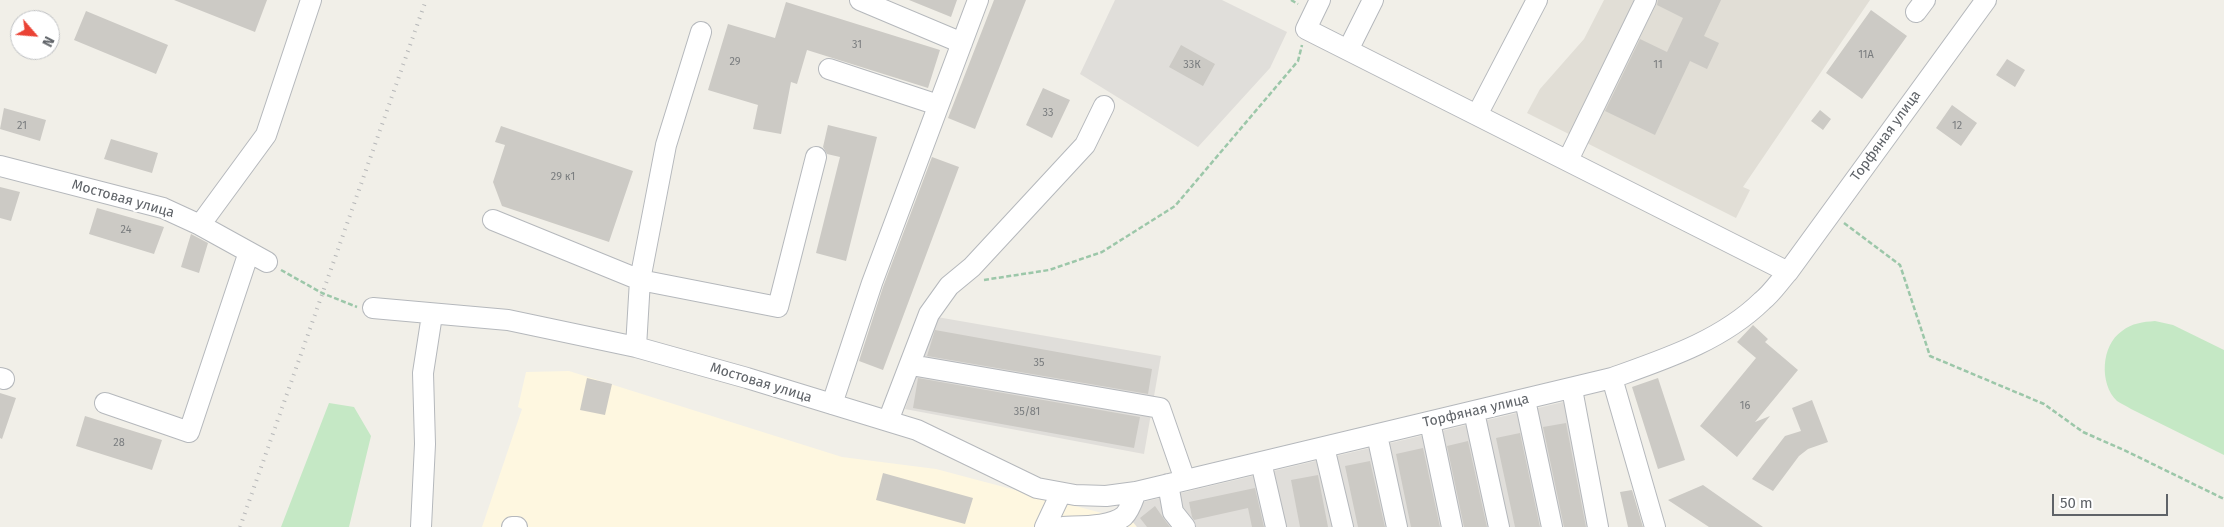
<!DOCTYPE html>
<meta charset="utf-8">
<style>
body{margin:0}
#map{position:relative;width:2224px;height:527px;overflow:hidden;background:#f1efe8;font-family:"Fira Sans",sans-serif}
canvas{display:block}
.north{position:absolute;left:10px;top:10px;width:50px;height:50px;box-sizing:border-box;background:#fff;border:1px solid #bfc1c3;border-radius:50%;rotate:117deg;font-size:14px;font-weight:700;line-height:20px;text-align:center;color:#5f6368}
.north::after{content:'';display:block;margin:auto;width:18px;height:22px;background:#ea4335;clip-path:polygon(50% 0,100% 100%,50% 72%,0 100%)}
.scale{position:absolute;left:2052px;top:494px;width:116px;height:22px;box-sizing:border-box;border:2px solid #5f6368;border-top:0;padding-left:6px;font-size:15px;line-height:18px;white-space:nowrap;color:#5f6368;-webkit-text-stroke:4px #fff;paint-order:stroke}
</style>
<div id="map">
<canvas width="2224" height="527"></canvas>
<div class="north">N</div>
<div class="scale">50 m</div>
</div>
<script>
const c = document.querySelector('canvas').getContext('2d');
c.lineJoin = 'round';
function fill(path, color) {
  c.fillStyle = color;
  c.fill(path, 'evenodd');
}
function trace(path, color, width, dash) {
  c.strokeStyle = color;
  c.lineWidth = width;
  c.lineCap = dash ? 'butt' : 'round';
  c.setLineDash(dash || []);
  c.stroke(path);
}
function label(font, color, halo, rows, align = 'center') {
  c.font = font + ' "Fira Sans",sans-serif';
  c.lineWidth = 5;
  c.setLineDash([]);
  c.textBaseline = 'middle';
  c.strokeStyle = halo;
  c.fillStyle = color;
  for (const [text, x, y, turn = 0] of rows) {
    c.save();
    c.translate(x, y);
    c.rotate((+turn || 0) * Math.PI / 180);
    c.textAlign = isNaN(turn) ? turn : align;
    if (halo) c.strokeText(text, 0, 0);
    c.fillText(text, 0, 0);
    c.restore();
  }
}
fill(new Path2D(`
 M569,371L842,457L936,469L1132,521L1137,527H482L522,409L518,407L526,372Z`), '#fef7e0');
fill(new Path2D(`
 M1115,0H1222L1287,32L1270,68L1198,147L1080,74Z
 M937,317L1161,356L1144,454L905,409Z
 M1584,397L1609,527H1137L1132,521L1139,503Z`), '#e0deda');
fill(new Path2D(`
 M1604,0H1870L1743,187L1750,190L1736,218L1527,113L1540,89L1584,39Z`), '#e1ded6');
fill(new Path2D(`
 M2155,321L2173,325L2224,350V455L2131,409C2127,406 2121,404 2117,401C2099,384 2101,345 2122,331C2132,323 2143,322 2155,321Z
 M329,403L354,407L371,436L349,527H281Z`), '#c5e8c5');
fill(new Path2D(`
 M174,0H267L255,32Z
 M909,0H957L951,17Z
 M994,0H1026L975,129L948,118Z
 M1658,0H1721L1704,36L1719,43L1707,69L1690,61L1655,135L1605,111L1640,39L1667,52L1683,18L1657,5Z
 M786,2L940,50L928,88L807,50L797,84L791,82L781,134L753,129L758,105L708,90L728,24L775,38Z
 M1871,10L1907,36L1862,99L1826,73Z
 M86,11L168,45L156,74L74,40Z
 M1181,45L1215,64L1203,86L1169,67Z
 M2007,59L2025,70L2015,87L1996,75Z
 M1043,88L1070,100L1052,138L1026,125Z
 M1952,105L1977,123L1961,146L1936,128Z
 M4,108L46,120L40,141L0,129Z
 M1820,110L1831,119L1823,130L1811,121Z
 M828,125L877,137L846,261L816,253L840,157L827,154L823,147Z
 M501,126L633,171L609,242L502,206L493,182L505,145L495,142Z
 M111,139L158,153L152,173L104,159Z
 M932,157L959,167L883,370L859,361L883,287Z
 M0,187L20,192L11,221L0,218Z
 M97,208L164,227L154,254L89,234Z
 M191,234L208,243L199,273L181,267Z
 M1753,325L1768,339L1765,342L1798,370L1755,422L1770,416L1737,457L1700,426L1756,358L1737,342Z
 M935,330L1152,369L1148,394L927,356Z
 M587,378L612,384L605,415L580,410Z
 M918,378L1140,417L1134,448L913,408Z
 M1658,378L1685,460L1658,469L1632,387Z
 M0,393L16,398L2,439L0,438Z
 M1812,400L1828,442L1808,449L1799,456L1773,491L1752,479L1785,436L1801,431L1792,408Z
 M85,416L162,440L152,470L76,446Z
 M1566,423L1586,527H1564L1543,427Z
 M1520,433L1540,527H1515L1496,438Z
 M1468,441L1487,527H1464L1447,446Z
 M1423,448L1440,527H1411L1396,454Z
 M1370,461L1385,527H1358L1345,466Z
 M883,473L973,498L965,524L876,500Z
 M1318,475L1328,527H1300L1291,480Z
 M1703,485L1763,527H1709L1668,500Z
 M1255,488L1264,527H1252L1248,508L1194,520L1192,517L1189,502Z
 M1632,490L1643,527H1628L1620,492Z
 M1155,506L1164,519L1170,527H1147L1140,518Z`), '#cccac5');
const minor = new Path2D(`
 M860,0L962,43
 M1320,0L1306,29L1788,272
 M1916,12L1925,0
 M1348,50L1373,0
 M829,69L938,105
 M1477,115L1537,0
 M1568,160L1646,0
 M0,166L163,208L200,225L267,262
 M493,220L640,280L778,307L816,157
 M200,225L266,135L311,0
 M373,308L508,320L636,347L747,378L917,430L1037,488L1075,495L1106,496L1136,492L1612,378C1665,359 1721,341 1762,301C1772,293 1779,282 1788,272L1986,0
 M636,347L640,280L666,145L701,32
 M911,365L1160,408L1185,480
 M0,378L4,379
 M1612,378L1655,527
 M1572,389L1598,527
 M1525,400L1552,527
 M105,403L189,432L249,252
 M832,404L872,283L978,0
 M1474,412L1499,527
 M888,421L929,314L949,286L972,267L1085,145L1104,106
 M1430,422L1452,527
 M1377,435L1397,527
 M1324,447L1343,527
 M1261,462L1276,527
 M1168,484L1173,512L1185,527
 M421,527L425,444L423,373L432,315
 M512,527H517
 M1045,527L1061,493
 M1063,527C1081,526 1111,527 1124,516C1130,510 1133,500 1136,492`);
trace(minor, '#b5b8bc', 22);
trace(new Path2D(`
 M1291,0L1298,4
 M1844,223L1900,265L1930,356L2044,404L2083,432L2124,450L2224,499
 M281,270L322,293L357,307
 M984,280L1049,270L1102,252L1175,206L1298,61L1302,45`), '#9cc7a9', 2.5, [5, 2.5]);
trace(minor, '#fff', 20);
trace(new Path2D(`
 M240,527L426,0`), '#b6b7b8', 4, [1, 6]);
label('11px', '#7a7d7f', null, [
 ["31",857,45],
 ["11А",1866,55],
 ["29",735,62],
 ["33К",1192,65],
 ["11",1658,65],
 ["33",1048,113],
 ["21",22,126],
 ["12",1957,126],
 ["29 к1",563,177],
 ["24",126,230],
 ["35",1039,363],
 ["16",1745,406],
 ["35/81",1027,412],
 ["28",119,443]
]);
label('14px', '#5f6368', '#fff', [
 ["Торфяная улица",1886,136,-54],
 ["Мостовая улица",123,199,16],
 ["Мостовая улица",761,383,17],
 ["Торфяная улица",1476,411,-13]
]);
</script>
